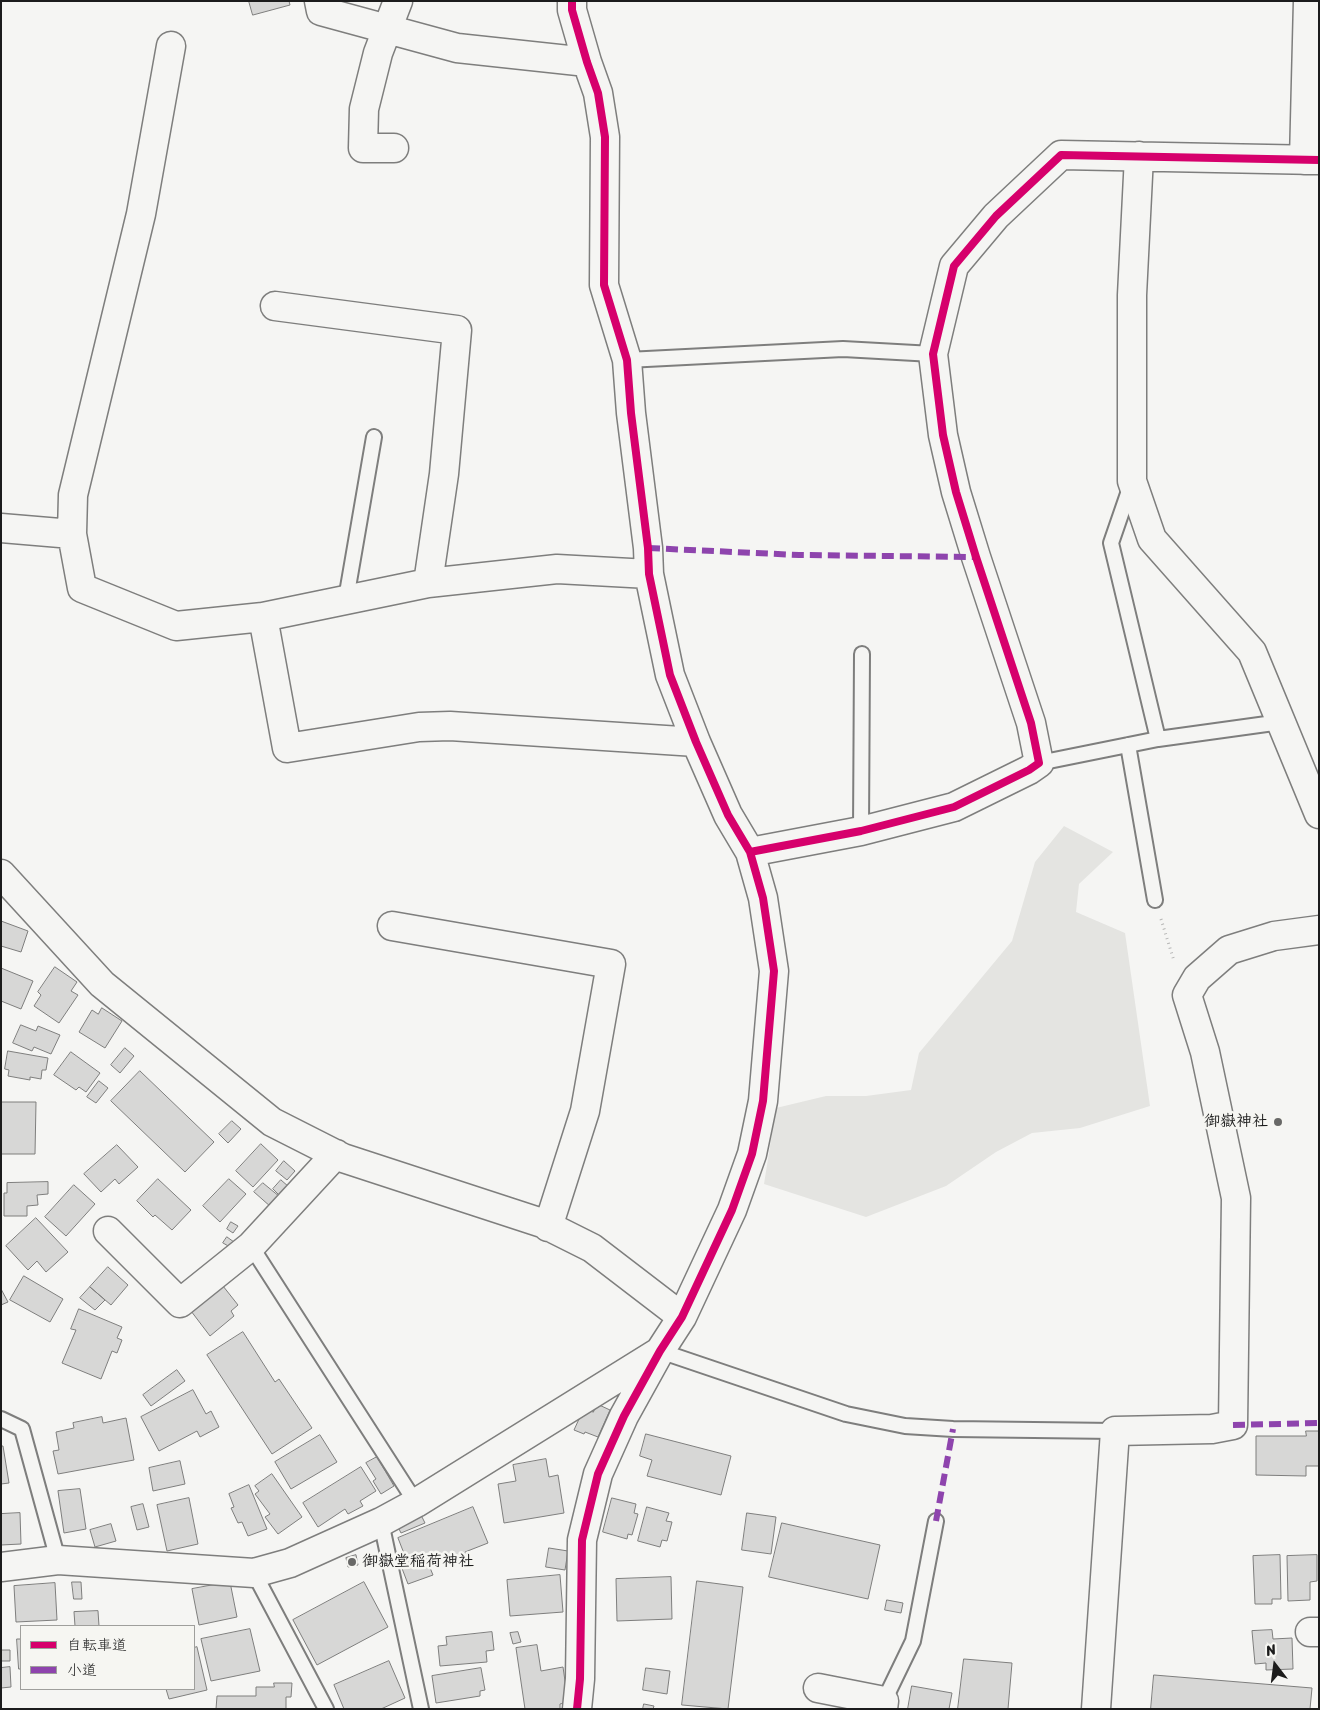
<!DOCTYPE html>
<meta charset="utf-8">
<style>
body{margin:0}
#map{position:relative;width:1320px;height:1710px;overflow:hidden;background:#f5f5f3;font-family:Sriracha,"Klee One",sans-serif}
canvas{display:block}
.frame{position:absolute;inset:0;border:2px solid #1c1c1c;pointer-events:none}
.legend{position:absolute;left:20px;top:1625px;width:175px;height:65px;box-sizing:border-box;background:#f6f6f2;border:1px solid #9f9f9c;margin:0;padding:6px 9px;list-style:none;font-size:15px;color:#1c1c1c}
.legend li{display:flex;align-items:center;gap:10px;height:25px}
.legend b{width:25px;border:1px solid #9f9f9c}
.north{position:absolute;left:1250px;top:1640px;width:50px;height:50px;-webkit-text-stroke:4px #f6f6f2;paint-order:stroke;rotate:345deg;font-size:14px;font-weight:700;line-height:20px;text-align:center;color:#1c1c1c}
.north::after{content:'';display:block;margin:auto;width:18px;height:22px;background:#1c1c1c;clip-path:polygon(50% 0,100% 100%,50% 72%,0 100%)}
</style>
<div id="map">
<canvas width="1320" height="1710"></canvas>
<div class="frame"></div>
<ul class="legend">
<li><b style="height:6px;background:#d6006c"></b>自転車道</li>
<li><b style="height:6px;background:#8e44ad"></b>小道</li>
</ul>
<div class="north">N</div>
</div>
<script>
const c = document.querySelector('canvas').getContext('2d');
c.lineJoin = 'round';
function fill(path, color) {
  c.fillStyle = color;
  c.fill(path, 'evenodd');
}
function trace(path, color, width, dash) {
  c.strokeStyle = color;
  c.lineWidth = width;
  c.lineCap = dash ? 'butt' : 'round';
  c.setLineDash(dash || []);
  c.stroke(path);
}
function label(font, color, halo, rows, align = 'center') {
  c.font = font + ' Sriracha,"Klee One",sans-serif';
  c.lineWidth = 5;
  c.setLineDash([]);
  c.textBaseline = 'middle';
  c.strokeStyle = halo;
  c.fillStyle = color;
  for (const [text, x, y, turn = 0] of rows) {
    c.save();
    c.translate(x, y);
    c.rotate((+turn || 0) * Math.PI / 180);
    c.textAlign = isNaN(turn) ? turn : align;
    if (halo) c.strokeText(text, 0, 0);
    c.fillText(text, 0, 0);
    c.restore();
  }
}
fill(new Path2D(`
 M1064,826L1113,852L1079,884L1076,912L1125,933L1150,1106L1080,1128L1032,1133L996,1152L946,1186L866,1217L764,1184L776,1108L826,1096H866L911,1090L919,1053L1012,941L1035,862Z`), '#e4e4e1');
const building = new Path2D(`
 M249,1H289L290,5L253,15Z
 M1,921L28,931L21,952L1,946Z
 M55,967L77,982L71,991L78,995L59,1023L34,1006L41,995L38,992Z
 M1,968L33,981L21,1009L1,1001Z
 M102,1008L122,1021L105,1048L79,1032L92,1010L98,1014Z
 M21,1025L36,1031L38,1026L60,1035L51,1054L34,1047L32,1051L13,1043Z
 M125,1048L134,1056L120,1073L111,1065Z
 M8,1051L48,1058L46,1070H42L41,1079L30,1077V1080L8,1076L9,1070L5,1069Z
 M71,1052L100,1073L86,1092L79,1087L76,1090L54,1075Z
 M140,1071L214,1142L185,1172L111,1101Z
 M99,1081L108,1088L96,1103L87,1097Z
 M1,1102H36L35,1154H1Z
 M232,1121L241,1129L228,1143L219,1134Z
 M261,1144L278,1160L253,1187L236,1171Z
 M117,1145L138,1167L119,1184L115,1179L101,1192L84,1174Z
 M284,1161L295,1171L287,1180L276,1171Z
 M158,1179L191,1210L172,1230L155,1215L153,1217L137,1201Z
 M229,1179L246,1194L220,1222L203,1206Z
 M281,1180L289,1187L280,1196L273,1189Z
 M48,1182V1194L37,1195L38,1205L27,1206V1216H4V1193H7V1183Z
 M263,1183L280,1197L271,1207L254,1192Z
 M74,1185L95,1204L66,1236L45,1217Z
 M36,1218L68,1252L46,1272L37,1261L28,1270L6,1246Z
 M231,1222L238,1226L233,1233L227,1229Z
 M227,1237L234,1242L230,1247L223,1243Z
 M108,1267L128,1285L111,1305L90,1287Z
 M24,1276L63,1299L50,1322L10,1300Z
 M223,1286L238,1305L231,1311L234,1316L210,1336L191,1311Z
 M90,1287L105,1300L95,1310L80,1298Z
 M1,1289L8,1302L1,1305Z
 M79,1309L122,1327L117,1338L122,1340L117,1353L112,1351L101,1379L62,1363L76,1330L71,1329Z
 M243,1332L275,1382L279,1379L312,1428L272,1454L207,1355Z
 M177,1370L185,1381L151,1406L143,1395Z
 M193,1390L206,1414L211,1411L219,1427L200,1437L197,1431L159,1451L141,1417Z
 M597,1404L610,1410L598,1437L585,1432L584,1434L574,1430L584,1408L593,1412Z
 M102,1417L103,1423L126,1418L134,1460L58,1474L53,1451L59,1450L56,1432L74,1428L73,1423Z
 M1306,1431H1319V1466H1306V1476L1256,1475V1436H1306Z
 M646,1434L731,1456L721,1495L647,1476L652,1460L640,1456Z
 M320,1435L337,1462L291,1489L275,1462Z
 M1,1446H3L9,1483L1,1484Z
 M377,1457L394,1486L381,1494L373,1481L376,1479L366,1463Z
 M546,1459L549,1477L558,1475L564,1513L504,1523L498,1484L516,1481L513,1465Z
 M180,1461L185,1484L153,1491L149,1468Z
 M361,1467L376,1491L360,1501L363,1506L348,1514L345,1509L318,1527L303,1503Z
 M272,1474L302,1517L278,1534L265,1517L270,1514L255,1494L259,1491L255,1486Z
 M249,1485L267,1529L248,1536L242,1522L238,1523L231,1508L234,1507L229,1494Z
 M80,1489L86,1529L64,1533L58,1491Z
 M189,1498L198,1544L167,1551L157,1505Z
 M612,1498L636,1504L634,1513L638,1514L632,1535L628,1534L627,1539L603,1532Z
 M143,1504L149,1527L137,1530L131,1507Z
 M473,1507L488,1543L465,1552L468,1559L452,1566L447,1555L428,1563L433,1575L408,1584L398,1558L405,1556L398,1538Z
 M647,1507L669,1513L666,1521L672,1522L667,1541L662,1540L660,1547L638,1541Z
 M20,1513L21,1544L1,1545V1514Z
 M747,1513L776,1517L771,1554L742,1550Z
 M422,1517L425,1523L401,1533L398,1527Z
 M782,1523L880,1545L868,1599L769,1577Z
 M111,1524L116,1541L95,1547L90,1530Z
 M549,1548L568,1551L565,1570L546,1567Z
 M356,1555L358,1565L348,1567L346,1558Z
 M1280,1555L1281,1599H1272V1604H1255L1253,1556Z
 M1317,1555V1581L1310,1582V1600L1288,1601L1287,1556Z
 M560,1575L563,1612L510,1616L507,1580Z
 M671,1577L672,1619L617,1621L616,1579Z
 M697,1581L743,1587L728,1709L682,1705Z
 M72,1582H81L82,1599H74Z
 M230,1582L237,1617L199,1625L192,1589Z
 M364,1582L388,1627L317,1665L293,1620Z
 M55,1583L57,1620L16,1622L14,1586Z
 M887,1600L903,1603L901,1613L885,1610Z
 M98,1611L99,1626H75L74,1612Z
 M250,1629L260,1671L211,1681L201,1639Z
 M1272,1630L1273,1639L1292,1638L1293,1669L1266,1670V1663L1255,1664L1252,1631Z
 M492,1632L494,1650L486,1651L487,1662L440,1666L438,1646L447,1645L446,1637Z
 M518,1632L521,1642L513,1644L510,1633Z
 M17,1639H21V1669H19Z
 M537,1645L541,1671L563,1667L568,1702L560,1704V1709H525L516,1648Z
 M197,1647L207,1690L169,1699L166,1689H194V1648Z
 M1,1650H10V1661H1Z
 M964,1659L1012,1663L1008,1709H958Z
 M389,1661L405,1698L381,1709H344L334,1685Z
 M10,1667L11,1687L1,1688V1668Z
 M481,1668L485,1690L480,1691V1696L436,1703L432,1676Z
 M646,1668L670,1671L667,1694L643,1690Z
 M1154,1675L1312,1688L1310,1709H1151Z
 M274,1683H292L291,1697H286V1709H216L217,1696H256V1687H274Z
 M912,1686L952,1693L949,1709H908Z
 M644,1704L654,1706L653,1709H643Z`);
fill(building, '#d7d7d6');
trace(building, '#7e7e7d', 1);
const lane = new Path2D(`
 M627,360L843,349L933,354
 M1131,485L1111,543L1158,739
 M346,599L374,437
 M1128,745L1155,900
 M1039,763L1158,739L1281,722
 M861,831L862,654
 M251,1246L416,1503
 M660,1351L846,1414L905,1426L953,1429L1115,1431
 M1,1419L22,1429L58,1560
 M381,1522L421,1709
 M254,1573L326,1709
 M884,1701L913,1641L936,1521`);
const street = new Path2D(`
 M319,1L321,11L457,48L587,62
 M572,1V10L587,62L598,93L605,137L604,285L627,360L631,413L648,548L649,574L670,675L696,742L728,815L750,852L763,898L774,971L763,1101L752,1154L732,1210L682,1317L660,1351L624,1416L598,1474L582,1540L580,1679L577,1709
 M394,148H363L364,109L378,53L398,1
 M1139,156L1132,295V481L1152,539L1252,652L1319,814
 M1304,160L1308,1
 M275,306L457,330L444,474L428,583
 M1,528L72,534L82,588L176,626L263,617L428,583L557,569L649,574
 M72,534L73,495L141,214L171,46
 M263,617L287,748L419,727L450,726L696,742
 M750,852L861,831L954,807L1029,770L1039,763L1031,723L976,557L956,492L943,435L933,354L954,266L996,216L1061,155L1319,160
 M1,874L102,984L272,1122L343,1158L542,1223L592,1248L682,1317
 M392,926L611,964L585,1111L548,1227
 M108,1231L180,1303L251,1246L336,1154
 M1,1567L58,1560L254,1573L290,1563L381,1522L416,1503L659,1352
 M1310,1632H1319
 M818,1688L884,1701L883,1709
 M1096,1709L1115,1431L1212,1429L1233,1425L1236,1198L1205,1052L1187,995L1197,978L1229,950L1274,936L1319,930`);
trace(lane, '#7e7e7d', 18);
trace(street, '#7e7e7d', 31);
trace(new Path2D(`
 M1161,919L1174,961`), '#b6b6b5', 3, [1, 4]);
trace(lane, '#f5f5f3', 14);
trace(street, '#f5f5f3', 28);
trace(new Path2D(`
 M648,548L799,555L976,557
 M1233,1425L1319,1423
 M936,1521L953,1429`), '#8e44ad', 6, [12, 6]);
trace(new Path2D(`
 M572,1V10L587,62L598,93L605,137L604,285L627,360L631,413L648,548L649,574L670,675L696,742L728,815L750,852L763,898L774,971L763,1101L752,1154L732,1210L682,1317L660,1351L624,1416L598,1474L582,1540L580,1679L577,1709
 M750,852L861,831L954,807L1029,770L1039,763L1031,723L976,557L956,492L943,435L933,354L954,266L996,216L1061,155L1319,160`), '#d6006c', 8);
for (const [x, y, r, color] of [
 [1278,1122,5,"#686867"],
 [352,1562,5,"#686867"]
]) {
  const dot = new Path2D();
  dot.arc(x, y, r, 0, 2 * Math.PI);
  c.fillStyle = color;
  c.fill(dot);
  trace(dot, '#f6f6f2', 2);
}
label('bold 16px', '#1c1c1c', '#f6f6f2', [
 ["御嶽神社",1268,1122],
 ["御嶽堂稲荷神社",362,1562,"left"]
], 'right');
</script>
